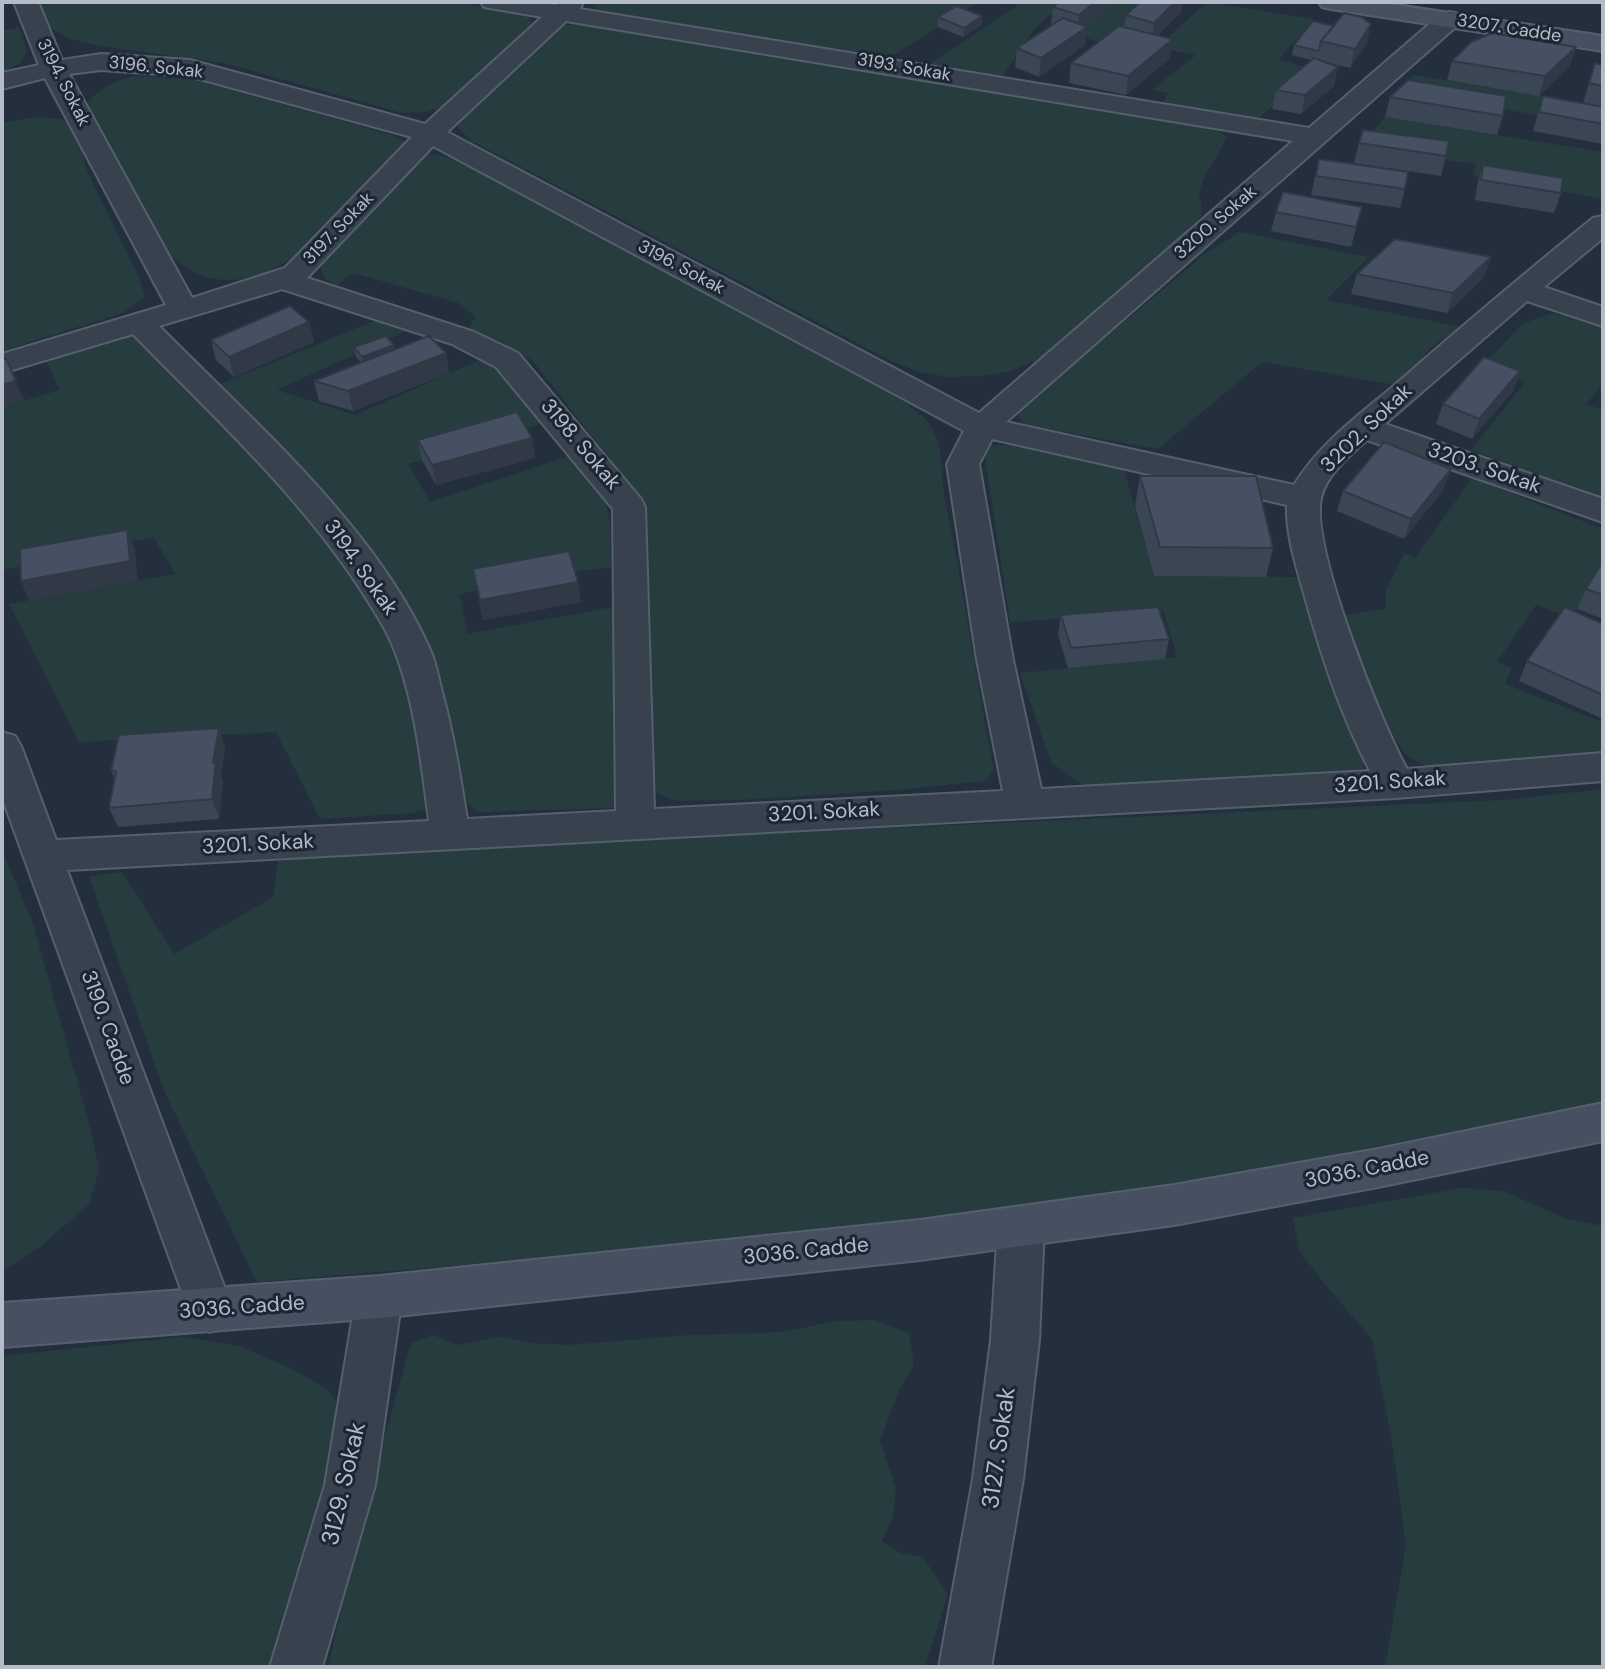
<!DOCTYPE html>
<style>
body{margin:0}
#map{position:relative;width:1605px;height:1669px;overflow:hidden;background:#242f3e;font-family:"DM Sans",sans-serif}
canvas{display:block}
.frame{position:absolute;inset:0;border:4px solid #b4bcc9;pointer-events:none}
</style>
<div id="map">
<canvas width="1605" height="1669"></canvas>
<div class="frame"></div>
</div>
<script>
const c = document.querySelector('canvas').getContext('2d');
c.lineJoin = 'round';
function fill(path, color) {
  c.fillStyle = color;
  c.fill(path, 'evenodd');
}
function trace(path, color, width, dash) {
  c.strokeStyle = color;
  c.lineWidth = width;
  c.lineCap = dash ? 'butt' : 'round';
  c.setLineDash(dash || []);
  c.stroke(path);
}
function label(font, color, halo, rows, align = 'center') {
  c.font = font + ' "DM Sans",sans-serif';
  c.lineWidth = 6;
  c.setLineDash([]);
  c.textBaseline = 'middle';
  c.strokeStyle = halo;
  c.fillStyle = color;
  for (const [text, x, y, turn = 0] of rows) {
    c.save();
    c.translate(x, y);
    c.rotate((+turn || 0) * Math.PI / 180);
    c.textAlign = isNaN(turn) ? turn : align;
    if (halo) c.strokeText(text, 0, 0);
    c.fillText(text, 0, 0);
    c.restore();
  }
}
fill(new Path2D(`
 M39,2H456L526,15L532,23L444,107L425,112L402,113L224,63L100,46L71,39L53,30L45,21Z
 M592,2H978L886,60L598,10Z
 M1022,2H1066L1035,28L1003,76L927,66Z
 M1115,2H1157L1112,45L1075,35Z
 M1207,2L1314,19L1279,59L1314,70L1254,122L1163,104L1168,93L1152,90L1196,55L1157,47Z
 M588,22L1121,113C1142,115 1217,122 1227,138L1204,178L1199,196L1202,205L1201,216L1173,246L1049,355L1008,372L981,376L948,377L920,372L893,362L472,141L459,129L456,120L556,27Z
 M19,27L27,52L20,63L2,73V31Z
 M1415,75L1603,106V127L1397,90Z
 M134,76L188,78L392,135L404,141L403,151L299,254C253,285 202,295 162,245C150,231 142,211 133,194C117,166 101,139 85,111C89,91 117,81 134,76Z
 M35,117L61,119L75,129L88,173L138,275L145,296L123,313L2,351V123Z
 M1385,117L1603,152V199L1473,176L1476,164L1358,149Z
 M426,153C457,156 485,176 512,190L900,399C915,410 929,418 936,437C943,455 941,481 945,500C964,590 976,680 994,770L985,781L898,790L739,800L675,801L654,792L646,741L651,625L648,589V549L643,508L611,460L532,360L497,340L474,333L469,326L476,317L459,303L353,273L336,286L324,278L321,266Z
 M1240,232L1369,257L1326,300L1462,327C1447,337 1423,347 1420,366L1396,385L1262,362L1158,449L1036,427L1021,422L1017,412L1205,254Z
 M1553,313L1603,328V384L1586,404L1603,410V499L1471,450L1525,382L1484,364L1522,324Z
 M374,321L406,331L277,390L355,415L484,358L497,366L543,423L408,464L430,502L570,456L605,501L610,521L611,567L572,572L460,594L467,634L613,607L616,808L477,812L466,801L459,788L428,658L218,385Z
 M139,334L315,520L368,592L411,678L428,809L412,813L320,819L276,732L79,742L9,604L176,574L153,537L2,570V407L60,390L46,361Z
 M992,445H1007L1124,470L1154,576L1301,577L1363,757V768L1346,772L1095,790L1077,782L1051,762L1020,673L1177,657L1164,612L1010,622L986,465V451Z
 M1472,478L1603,529V568L1571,618L1536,605L1497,662L1512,668L1505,684L1603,722V751L1576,758L1508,765L1428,766L1419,763L1406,755L1365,695L1344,615L1386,609V589L1405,553L1415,558Z
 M1603,789V1101L1287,1165L867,1232L257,1282L164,1091L89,876L122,872L174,954L273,897L279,856L1502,800Z
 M2,850L33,924L90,1127L99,1169L89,1204L40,1247L2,1272Z
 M1462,1188L1503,1191L1567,1219L1603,1226V1667H1385L1406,1545L1391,1435L1372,1339L1323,1282L1299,1250L1293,1218Z
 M875,1320L909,1334L914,1365L898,1393L880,1441L896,1489L893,1517L882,1541L900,1553L923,1557L948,1594L925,1667H328L366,1504L411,1343L433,1335L458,1345L500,1337L531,1343L567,1345L689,1335L783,1332L837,1321Z
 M182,1337L239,1346L286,1366L329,1390L346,1417L287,1624L272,1667H2V1356Z`), '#263c3f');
const street = new Path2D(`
 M14,2H38L62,60L101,54L190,60L425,124L542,17L484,7L481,2H536L556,5L559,2H583L580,9L1309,128L1441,14L1450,12L1459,14L1462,19L1459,24L1006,422L1294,485C1320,443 1359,415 1396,384C1461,327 1526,272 1593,218L1603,216V238L1544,287L1603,307V326L1527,301L1385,424L1603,499V522L1367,440C1350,455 1326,475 1321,498C1310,546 1381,723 1407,769L1603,753V781L1396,798L67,870L233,1310L226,1325L210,1332L194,1325L2,797V732L15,736L21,746L56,840L429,821C422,767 415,704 396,654C387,629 371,606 357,584C295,491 211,414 133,334L2,373V354L166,305L45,78L2,89V73L39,65ZM566,21L1293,141L979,413L447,132ZM101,70L189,76L412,137L285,268L192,298L69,74ZM433,146L964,431L947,464L977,660L1003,791L654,809L645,507L641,499L518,353L474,332L307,278ZM282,289L452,344L496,367L613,509L616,811L467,819C460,775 453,731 441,688C438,676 436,664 431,652C379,530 252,420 159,326ZM992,439L1287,505C1286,533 1295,562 1303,590C1320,652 1340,714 1370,771L1041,789L1013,660L979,464Z
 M1021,1207L1037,1213L1044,1227L1039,1340L1023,1479L991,1667H939L973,1479L991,1340L998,1227L1005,1213Z
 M379,1276L395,1282L402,1297L375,1485L322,1667H270L325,1485L356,1297L363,1282Z`);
const secondary = new Path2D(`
 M1319,2H1377L1603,36V51L1331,9L1322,7Z
 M1603,1103V1141L1378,1187L1174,1225L920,1260L379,1318L2,1347V1303L379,1276L920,1220L1174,1185L1378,1149Z`);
trace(street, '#565f6c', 4);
trace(secondary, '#565f6c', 4);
fill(street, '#38414e');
fill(secondary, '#465061');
fill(new Path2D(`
 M1115,2L1086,26L1085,45L1039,77L1015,67L1017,48L1051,25L1053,7Z
 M1182,11L1157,36L1170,58L1126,95L1069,83L1071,63L1124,27L1126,15Z
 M982,16L981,26L963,37L938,27V17Z
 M1313,21L1367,43L1350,68L1322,61L1334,86L1301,114L1272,109L1276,90L1312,60L1292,55L1294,45Z
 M1576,47L1570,66L1539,96L1447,80L1452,61Z
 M1595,63L1603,65V106L1583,103Z
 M1543,96L1603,107V144L1533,131Z
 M1390,97L1503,116L1497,135L1385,117Z
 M1359,143L1446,156L1441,176L1354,163Z
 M1319,159L1405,189L1400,208L1311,195Z
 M1483,165L1561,193L1554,213L1475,200L1477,185Z
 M1362,207L1351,247L1271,231L1276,212Z
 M1491,257L1484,277L1447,313L1351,294L1357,274Z
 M309,322L314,342L234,377L216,360L211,340Z
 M354,347L446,353L449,373L353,411L319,401L314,381L361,362L356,357Z
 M1520,371L1513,391L1472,439L1436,424L1443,404Z
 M418,440L535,458L436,485L422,460Z
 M1140,476L1273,548L1266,577L1154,576L1135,506Z
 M1444,489L1404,539L1337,511L1343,491Z
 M1603,561V619L1577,609L1586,589Z
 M473,569L578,582L581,602L483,620Z
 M1061,615L1169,639L1165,659L1068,668L1058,635Z
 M1603,624V719L1519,681L1527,661Z
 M219,728L225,748L221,776L223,782L219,819L118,827L109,808L114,778L111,771Z`), '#3b4654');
fill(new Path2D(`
 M1095,2H1115L1082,30L1087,27L1085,45L1039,77L1041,58L1077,33L1079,15Z
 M1175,2H1183L1182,11L1151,42L1154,23Z
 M982,16L981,26L963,37L964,28Z
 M1371,24L1367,43L1350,68L1355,49Z
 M1173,39L1170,58L1126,95L1128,76Z
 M1576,47L1570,66L1539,96L1545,76Z
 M1338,67L1334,86L1301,114L1305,95Z
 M1491,257L1484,277L1447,313L1453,293Z
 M309,322L314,342L234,377L229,357Z
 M394,345L396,355L365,367L362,357Z
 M446,353L449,373L353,411L348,391Z
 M1520,371L1513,391L1472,439L1479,419Z
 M16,381L24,401L2,407V385Z
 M532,438L535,458L436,485L432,465Z
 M1451,469L1444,489L1404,539L1411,519Z
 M127,530L135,550L138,581L29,601L21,581Z
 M578,582L581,602L483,620L480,600Z
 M219,728L225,748L221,776L223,782L219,819L212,799L213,763Z`), '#303945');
const building = new Path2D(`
 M1059,2H1095L1079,15L1053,7Z
 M1140,2H1175L1154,23L1126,15Z
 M957,6L982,16L964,28L938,17Z
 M1344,13L1361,17L1371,24L1355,49L1321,41Z
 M1063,18L1087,27L1041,58L1017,48Z
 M1313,21L1334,26L1321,41L1319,50L1318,51L1294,45Z
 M1119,26L1173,39L1128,76L1071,63Z
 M1492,33L1576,47L1545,76L1452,61L1471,42Z
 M1314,58L1338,67L1305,95L1276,90Z
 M1595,63L1603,65V86L1589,83Z
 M1408,80L1506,96L1503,116L1390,97Z
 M1543,96L1603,107V124L1539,112Z
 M1363,130L1449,141L1446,156L1359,143Z
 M1319,159L1408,172L1405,189L1316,176Z
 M1483,165L1563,178L1561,193L1481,180Z
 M1283,192L1362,207L1356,227L1276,212Z
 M1395,239L1491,257L1453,293L1357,274Z
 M290,306L309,322L229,357L211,340Z
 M386,336L394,345L362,357L354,347Z
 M429,336L446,353L348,391L314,381Z
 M1484,357L1520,371L1479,419L1443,404Z
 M6,358L16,381L2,385V360Z
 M517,412L532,438L432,465L418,440Z
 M1384,442L1451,469L1411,519L1343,491Z
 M1140,476H1256L1273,548L1160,547Z
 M127,530L130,561L21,581L20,549Z
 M569,551L578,582L480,600L473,569Z
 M1603,561V595L1586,589Z
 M1158,607L1169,639L1071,648L1061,615Z
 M1565,607L1603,624V695L1527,661Z
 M219,728L213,763L216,762L212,799L109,808L116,771H111L119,735Z`);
fill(building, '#455162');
trace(building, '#303945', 2);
label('18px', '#b4bcc9', '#1d2633', [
 ["3207. Cadde",1509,29,9],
 ["3196. Sokak",156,68,6],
 ["3193. Sokak",904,68,10],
 ["3194. Sokak",63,83,63],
 ["3200. Sokak",1216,223,-41],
 ["3197. Sokak",339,229,-46],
 ["3196. Sokak",681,268,28]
]);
label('21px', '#b4bcc9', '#1d2633', [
 ["3202. Sokak",1367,429,-44],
 ["3198. Sokak",580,445,50],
 ["3203. Sokak",1484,469,19],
 ["3194. Sokak",360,568,55],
 ["3201. Sokak",1390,783,-4],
 ["3201. Sokak",824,813,-3],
 ["3201. Sokak",258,845,-3],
 ["3190. Cadde",107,1028,70],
 ["3036. Cadde",1367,1170,-11],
 ["3036. Cadde",806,1252,-6],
 ["3036. Cadde",242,1308,-4]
]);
label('24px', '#b4bcc9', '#1d2633', [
 ["3127. Sokak",1000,1448,-82],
 ["3129. Sokak",345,1484,-77]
]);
</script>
